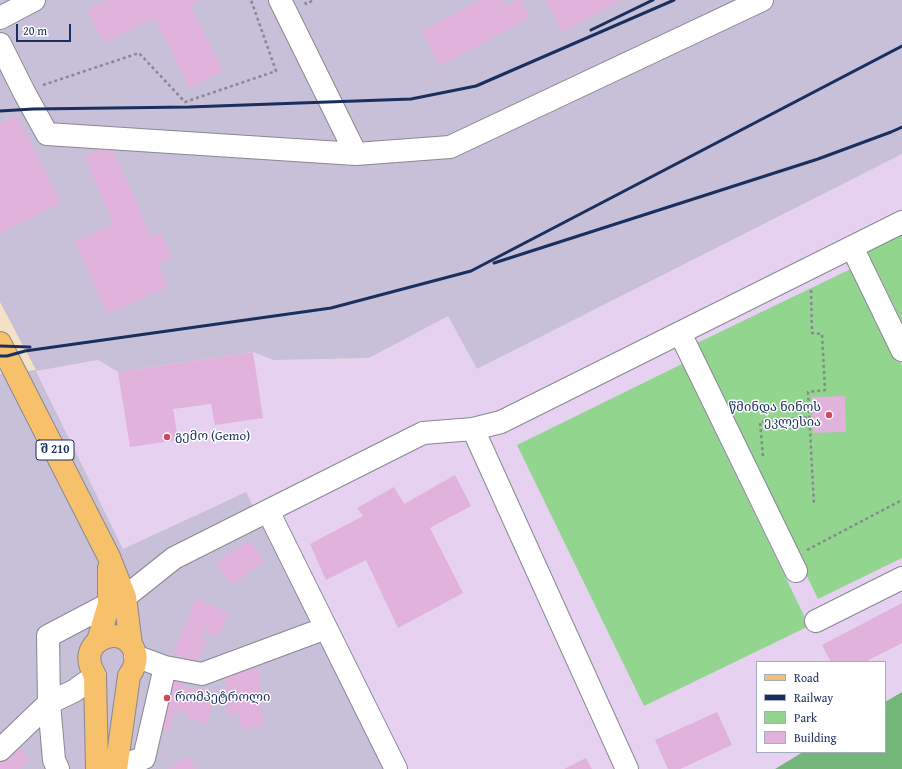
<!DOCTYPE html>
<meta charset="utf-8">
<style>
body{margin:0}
#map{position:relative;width:902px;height:769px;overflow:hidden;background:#f3e0c5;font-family:"Gentium Book Plus",serif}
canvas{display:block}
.legend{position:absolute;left:756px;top:661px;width:130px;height:92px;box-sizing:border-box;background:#fff;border:1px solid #a4acbf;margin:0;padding:5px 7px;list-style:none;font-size:12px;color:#1b2f5e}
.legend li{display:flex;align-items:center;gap:8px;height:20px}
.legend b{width:20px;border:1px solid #a4acbf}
.scale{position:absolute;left:16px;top:24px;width:55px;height:18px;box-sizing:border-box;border:2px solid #1b2f5e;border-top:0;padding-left:5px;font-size:12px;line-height:14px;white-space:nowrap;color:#1b2f5e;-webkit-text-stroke:3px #fff;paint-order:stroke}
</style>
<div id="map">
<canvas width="902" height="769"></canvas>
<ul class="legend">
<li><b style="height:5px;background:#f7c06b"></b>Road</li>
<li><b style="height:5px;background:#1b2f5e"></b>Railway</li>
<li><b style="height:11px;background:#91d58e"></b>Park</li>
<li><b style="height:11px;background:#e0b2dc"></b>Building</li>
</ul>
<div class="scale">20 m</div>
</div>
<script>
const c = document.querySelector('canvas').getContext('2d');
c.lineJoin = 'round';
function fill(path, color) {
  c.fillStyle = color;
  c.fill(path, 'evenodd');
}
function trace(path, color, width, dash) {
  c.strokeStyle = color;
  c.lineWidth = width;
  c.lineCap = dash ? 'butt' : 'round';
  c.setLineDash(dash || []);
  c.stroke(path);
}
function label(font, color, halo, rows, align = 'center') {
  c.font = font + ' "Gentium Book Plus","Noto Serif Georgian",serif';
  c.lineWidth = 3;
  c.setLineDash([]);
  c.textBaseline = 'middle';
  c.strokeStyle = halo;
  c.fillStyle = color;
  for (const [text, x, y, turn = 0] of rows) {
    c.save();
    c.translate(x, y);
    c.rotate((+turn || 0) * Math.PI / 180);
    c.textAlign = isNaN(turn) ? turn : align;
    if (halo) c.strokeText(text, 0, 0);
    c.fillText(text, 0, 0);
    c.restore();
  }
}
fill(new Path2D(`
 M902,154V365L855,267L817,599L902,558V692L885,702V662H757V752H803L775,769H386L246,492L123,549L36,371L98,360L118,372L253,352L273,360L369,358L448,315L477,369Z`), '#e6d2f0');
fill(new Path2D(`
 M0,0H902V154L477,369L448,316L369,358L273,360L253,352L118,372L98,360L36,371L123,549L246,492L386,769H0V374L36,370L0,302Z`), '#c8bfd8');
fill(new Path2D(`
 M902,229V322L865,247Z
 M855,267L902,365V558L818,599L695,344Z
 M682,364L809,626L644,706L517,445Z`), '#91d58e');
fill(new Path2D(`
 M902,692V769H775L803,752H885V702Z`), '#74b679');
fill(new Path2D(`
 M107,0H201L190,5L223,71L189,88L154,18L104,43L87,10Z
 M480,0H502L505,6L517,0H521L530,18L440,66L422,31Z
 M545,0H622L562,32Z
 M17,115L61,202L0,234V123Z
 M111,145L151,236L161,232L172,258L157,264L168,287L107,314L75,241L114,224L84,157Z
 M253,352L263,418L215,425L211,404L173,409L178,440L130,447L118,372Z
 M845,396L846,432L813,433L812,397Z
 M455,475L471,506L430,528L463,593L398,628L366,560L326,580L310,544L363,516L357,508L394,487L404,504Z
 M250,540L264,562L231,585L216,563Z
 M196,598L229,613L218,637L203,630L200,636L207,639L197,663L173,653Z
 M902,603V643L865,662H831L822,645Z
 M259,669L263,727L241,729L240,714L227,715L224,672Z
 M155,672L184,680L182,686L195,690L196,686L216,692L207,724L187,718L188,714L175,710L169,732L141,723Z
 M717,712L732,745L680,769H668L655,740Z
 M19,746L30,760L19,769H0V761Z
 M189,757L196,769H167L171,767Z
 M586,758L592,769H564Z`), '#e0b2dc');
const minor = new Path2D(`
 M280,0L356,154
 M0,18L34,0
 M0,44L24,92L47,134L356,154L450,147L762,0
 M852,247L902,350
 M680,333L796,571
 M473,429L627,769
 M268,511L396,769
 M125,597L174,558L423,433L473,429L501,422L866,240L902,222
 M816,621L902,578
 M135,656L165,667L202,674L326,628
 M0,750L49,703L74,691L95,676
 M116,767L144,758L165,667
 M58,769L54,760L49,703L48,636L109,604`);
const major = new Path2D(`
 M0,343L109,557L125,597L131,645
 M98,641L109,604V568
 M97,769L95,676C94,673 92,670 91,667C80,638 126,622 135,653C137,662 134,669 129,676L116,769`);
trace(minor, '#878892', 24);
trace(major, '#878892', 24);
trace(new Path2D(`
 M305,2L306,4L314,0
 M43,85L139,53L185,102L276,71L251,0
 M811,290L812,333L822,334L825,390L808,392L814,505
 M763,456L760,422L810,417
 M807,550L902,500`), '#878892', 2.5, [3, 3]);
trace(minor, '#fff', 22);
trace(major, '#f7c06b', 22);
trace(new Path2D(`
 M591,30L653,0
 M0,111L33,109L189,107L411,99L476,86L674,0
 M494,263L818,159L891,132L902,127
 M0,346L30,347
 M0,356H7L25,351L331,308L471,271L902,46`), '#1b2f5e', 3);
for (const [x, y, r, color] of [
 [829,415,4,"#d1495b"],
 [167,437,4,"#d1495b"],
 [167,698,4,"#d1495b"]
]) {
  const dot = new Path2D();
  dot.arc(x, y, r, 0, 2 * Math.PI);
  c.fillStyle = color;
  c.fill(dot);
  trace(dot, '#fff', 1.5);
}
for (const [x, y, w] of [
 [55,450,38]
]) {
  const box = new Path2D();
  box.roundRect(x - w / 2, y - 10, w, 20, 3);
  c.fillStyle = '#fff';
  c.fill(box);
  trace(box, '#1b2f5e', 1);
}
label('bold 12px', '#1b2f5e', null, [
 ["შ 210",55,450]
]);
label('13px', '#1b2f5e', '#fff', [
 ["წმინდა ნინოს",821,408,"right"],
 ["ეკლესია",821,423,"right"],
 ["გემო (Gemo)",175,437],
 ["რომპეტროლი",175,698]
], 'left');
</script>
